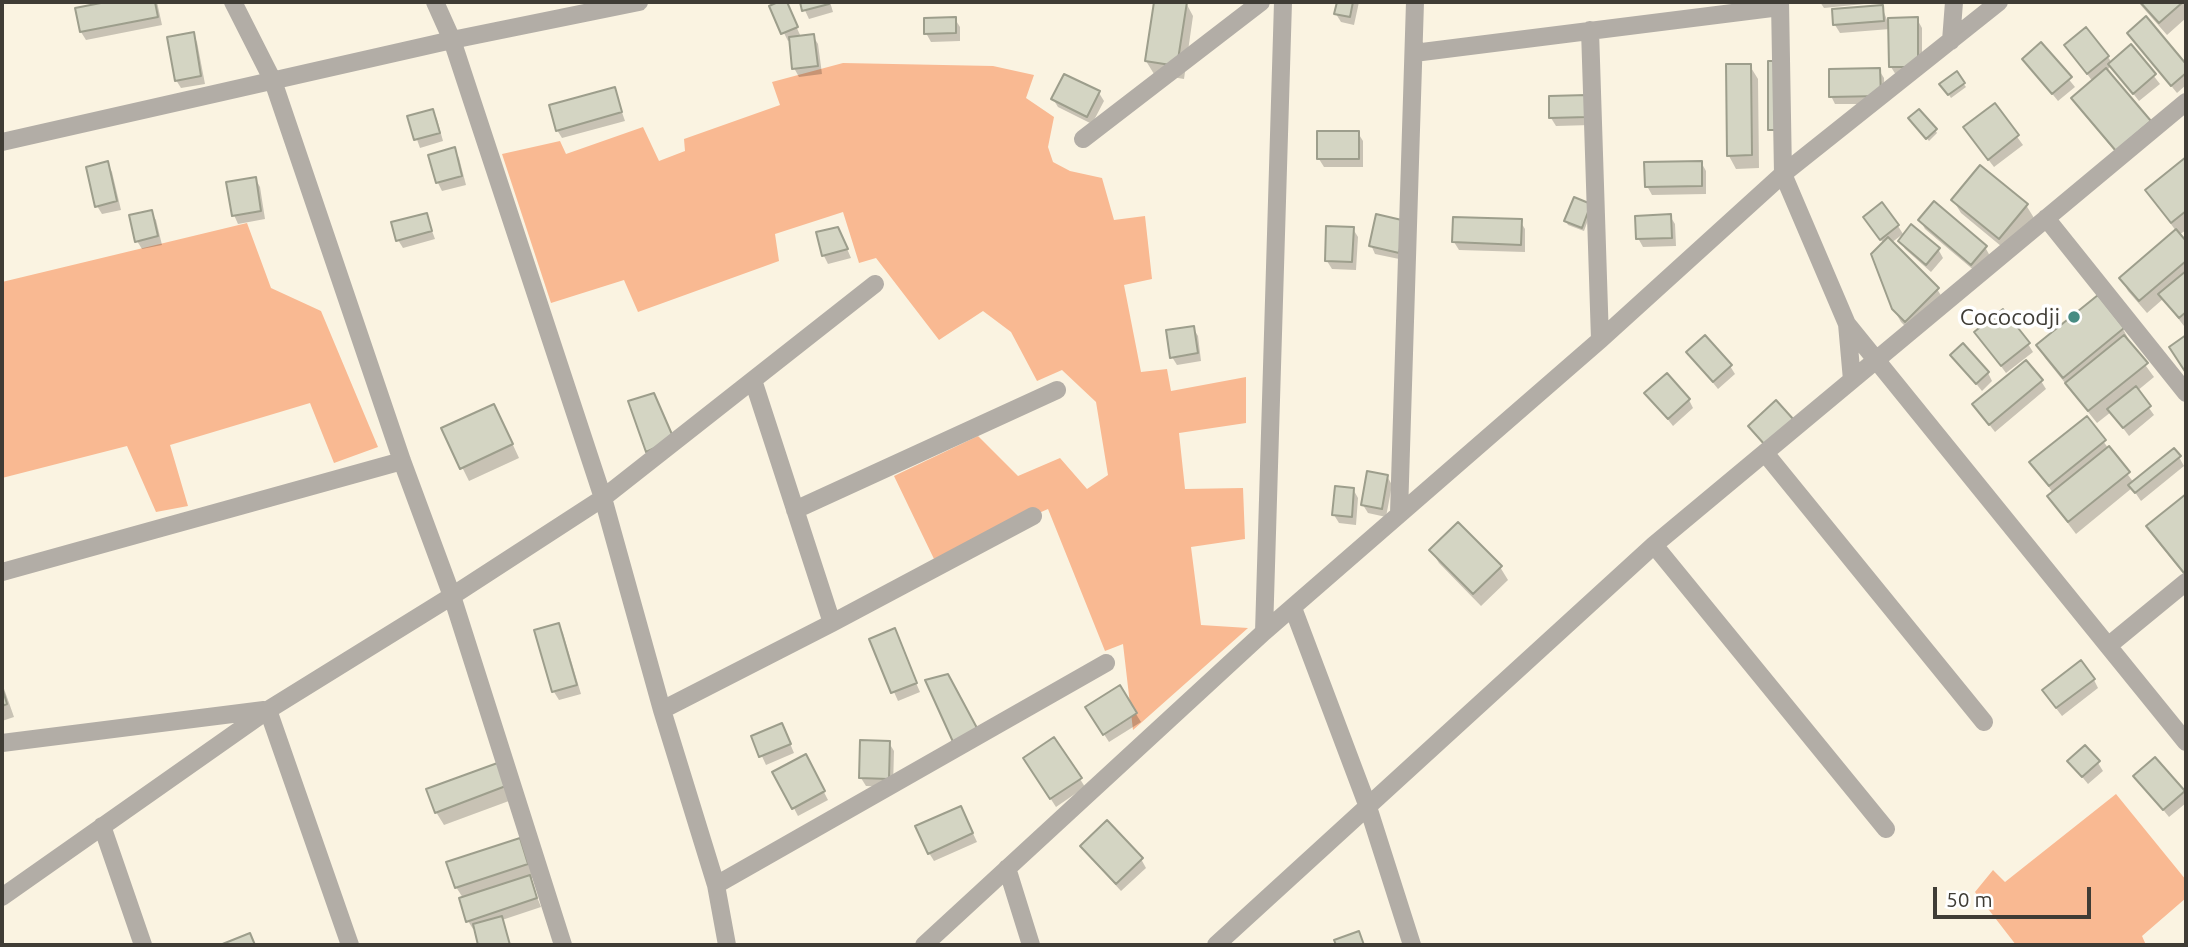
<!DOCTYPE html>
<style>
body{margin:0}
#map{position:relative;width:2188px;height:947px;overflow:hidden;background:#faf3e1;font-family:Ubuntu,sans-serif}
canvas{display:block}
.frame{position:absolute;inset:0;border:4px solid #3f3c35;pointer-events:none}
.scale{position:absolute;left:1933px;top:887px;width:158px;height:32px;box-sizing:border-box;border:4px solid #3f3c35;border-top:0;padding-left:9px;font-size:21px;line-height:24px;white-space:nowrap;color:#3f3c35;-webkit-text-stroke:5px #fff;paint-order:stroke}
</style>
<div id="map">
<canvas width="2188" height="947"></canvas>
<div class="frame"></div>
<div class="scale">50 m</div>
</div>
<script>
const c = document.querySelector('canvas').getContext('2d');
c.lineJoin = 'round';
function fill(path, color) {
  c.fillStyle = color;
  c.fill(path, 'evenodd');
}
function trace(path, color, width, dash) {
  c.strokeStyle = color;
  c.lineWidth = width;
  c.lineCap = dash ? 'butt' : 'round';
  c.setLineDash(dash || []);
  c.stroke(path);
}
function label(font, color, halo, rows, align = 'center') {
  c.font = font + ' Ubuntu,sans-serif';
  c.lineWidth = 7;
  c.setLineDash([]);
  c.textBaseline = 'middle';
  c.strokeStyle = halo;
  c.fillStyle = color;
  for (const [text, x, y, turn = 0] of rows) {
    c.save();
    c.translate(x, y);
    c.rotate((+turn || 0) * Math.PI / 180);
    c.textAlign = isNaN(turn) ? turn : align;
    if (halo) c.strokeText(text, 0, 0);
    c.fillText(text, 0, 0);
    c.restore();
  }
}
fill(new Path2D(`
 M843,63L993,66L1034,75L1026,98L1054,117L1048,147L1053,162L1070,171L1102,178L1114,220L1145,216L1152,279L1124,285L1141,372L1167,369L1171,391L1246,377V423L1179,433L1185,489L1243,488L1245,539L1191,547L1201,625L1248,628L1133,730L1123,644L1105,651L1048,509L934,559L894,476L978,436L1018,476L1060,458L1087,489L1108,475L1096,402L1062,370L1037,381L1011,332L983,311L939,340L876,258L859,263L843,212L775,234L779,261L638,312L624,280L551,303L502,154L560,141L566,154L643,127L659,161L685,151L684,139L780,105L772,82Z
 M247,223L271,288L321,311L378,447L334,463L310,403L170,445L188,506L156,512L127,446L2,478V282Z
 M2116,794L2186,880V898L2142,936L2146,945H2016L1975,892L1993,870L2005,882Z`), '#f9b992');
fill(new Path2D(`
 M116,2H157L162,25L86,40L81,32L77,9Z
 M785,2L801,37L813,36L818,44L822,74L799,77L794,68L791,40L788,41L771,7Z
 M801,2H830L833,12L809,19Z
 M1156,2L1186,3L1193,16L1184,79L1154,74L1146,61Z
 M1339,2H1359L1354,25L1341,22L1336,14Z
 M1820,2H1864V4L1824,8Z
 M2138,2H2186V18L2167,35Z
 M1882,7L1887,20L1917,19L1922,28V75H1896L1891,67L1890,29L1840,33L1835,25Z
 M955,19L960,27V41L931,42L926,33Z
 M2146,19L2186,67V85L2177,93L2129,34Z
 M193,34L197,42L205,84L181,88L176,80Z
 M2041,45L2075,87L2058,101L2024,59Z
 M2066,45L2108,57L2112,63L2131,47L2160,84L2139,101L2111,66L2106,71L2125,163L2081,111L2074,98L2093,82Z
 M1750,66L1758,79L1759,168L1736,169L1729,156Z
 M1879,70L1884,78L1885,104H1835L1831,96Z
 M1956,74L1966,87L1951,98L1942,84Z
 M614,89L625,121L562,138L557,130Z
 M1099,93L1104,101L1092,124L1058,107L1053,99Z
 M1586,97L1591,125L1556,126L1551,118Z
 M1994,105L2023,145L1994,167L1970,136Z
 M433,111L437,119L443,141L420,148L409,117Z
 M1913,122L1935,130L1937,133L1929,141Z
 M1358,133L1363,141V167H1324L1319,159Z
 M454,149L459,158L466,185L442,191L438,183L430,156Z
 M2186,160V230L2179,235L2186,243V324L2184,326L2163,299L2147,313L2128,291L2121,278L2176,231L2147,191Z
 M1701,162L1706,171V194L1652,195L1647,186Z
 M107,163L112,172L121,210L102,214L97,206Z
 M255,178L260,187L265,219L238,224L234,215Z
 M1953,200L2026,205L2034,218L2007,251L1961,213Z
 M1592,209L1584,231L1568,225L1566,221Z
 M151,212L156,220L162,245L142,249L137,241Z
 M426,215L435,239L403,248L398,240Z
 M1670,216L1675,224L1676,246L1643,247L1638,238Z
 M1920,220L1985,247L1990,256L1976,272L1925,229Z
 M1520,221L1525,229V252L1459,250L1454,242Z
 M1870,226H1898L1903,234L1891,243L1937,289L1945,302L1913,334L1901,322L1893,308L1884,244Z
 M1353,229L1358,237L1356,270L1332,269L1327,261Z
 M1410,231L1404,260L1375,254L1371,245Z
 M818,233L842,237L851,258L828,264L824,256Z
 M1900,241L1938,249L1943,258L1931,272L1905,249Z
 M2098,297L2123,329L2130,342L2129,343L2154,377L2137,391L2154,415L2129,436L2111,412L2097,423L2045,358L2038,345Z
 M1193,328L1198,336L1201,361L1177,365L1172,357Z
 M1976,332L2028,344L2033,352L2006,373Z
 M1688,352L1730,366L1735,374L1718,389Z
 M1953,355L1988,373L1992,381L1982,391Z
 M2041,381L2046,389L1995,432L1974,405Z
 M1647,393L1689,400L1693,408L1673,426Z
 M2086,418L2134,483L2179,457L2184,466L2141,501L2132,488L2076,534L2057,509L2049,496L2053,493L2032,463Z
 M501,419L519,458L469,481L443,429Z
 M1387,476L1392,485L1386,517L1368,513L1363,505Z
 M1353,489L1358,498L1356,525L1339,523L1334,515Z
 M2186,496V577L2156,540L2148,527Z
 M1431,550L1500,567L1508,580L1481,606L1439,563Z
 M559,625L563,633L581,694L559,700L554,692L536,631Z
 M896,637L920,692L898,701L871,640Z
 M2094,680L2098,688L2062,716L2049,699Z
 M2,683L14,717L2,721Z
 M1119,687L1141,722L1109,742L1087,708Z
 M786,734L794,753L766,765L753,737Z
 M889,743L894,751L893,787L866,786L861,778Z
 M2155,759L2186,796V803L2169,817L2136,776Z
 M2069,761L2098,763L2103,771L2088,784Z
 M502,763L517,798L444,825L436,812Z
 M810,765L828,800L798,816L775,772Z
 M1030,767L1080,779L1085,787L1056,807Z
 M965,816L977,842L934,861L929,853Z
 M519,840L534,877L530,879L541,907L502,920L511,945H480L476,928L473,929L468,921L463,898L456,887Z
 M1082,846L1141,859L1146,868L1121,891L1087,854Z`), '#0003');
const building = new Path2D(`
 M106,2H155L158,17L80,32L75,8Z
 M778,2H787L798,27L781,34L769,6Z
 M800,2H829V4L802,11Z
 M1154,2H1187L1177,66L1145,61Z
 M1337,2H1353L1350,17L1334,14Z
 M2140,2H2183L2159,23Z
 M1883,5L1884,21L1833,25L1832,9Z
 M2146,16L2186,64V73L2171,86L2127,33Z
 M956,17V33L924,34V18Z
 M1918,17V67H1889L1888,18Z
 M2086,27L2109,56L2087,74L2064,45Z
 M194,32L201,76L175,81L167,37Z
 M814,34L818,66L792,69L789,37Z
 M2041,42L2072,77L2052,94L2022,59Z
 M2131,44L2156,74L2133,94L2108,64Z
 M1768,61H1781L1782,130H1768Z
 M1726,64H1751L1752,155L1727,156Z
 M1880,68L1881,96L1829,97V69Z
 M2106,68L2151,121L2116,151L2071,98Z
 M1957,71L1965,83L1948,95L1939,84Z
 M1064,74L1100,91L1087,117L1051,99Z
 M615,87L622,112L556,131L549,105Z
 M1587,95L1588,117L1549,118V96Z
 M1995,103L2019,135L1988,160L1963,127Z
 M433,109L440,133L414,140L407,116Z
 M1919,109L1937,129L1926,139L1908,118Z
 M1317,131H1359V159H1317Z
 M455,147L462,176L436,183L428,155Z
 M2186,157V211L2171,223L2145,190Z
 M108,161L117,201L95,207L86,167Z
 M1702,161V186L1645,187L1644,162Z
 M1980,165L2028,204L1999,239L1951,200Z
 M256,177L261,211L232,216L226,182Z
 M1574,197L1591,204L1582,228L1564,221Z
 M1934,201L1987,246L1971,265L1918,220Z
 M1882,202L1899,225L1880,240L1863,217Z
 M152,210L158,236L135,242L129,215Z
 M427,213L432,231L396,241L391,222Z
 M1376,214L1406,221L1399,253L1369,246Z
 M1671,214L1672,238L1636,239L1635,216Z
 M1453,217L1522,219L1521,245L1452,242Z
 M1911,224L1940,248L1926,265L1898,241Z
 M1326,226L1354,227L1352,262L1325,261Z
 M838,227L848,249L822,256L816,232Z
 M2176,229L2186,241V261L2139,301L2119,278Z
 M1888,237L1939,288L1905,322L1892,309L1871,254Z
 M2186,271V312L2179,318L2158,294Z
 M2098,295L2124,328L2063,378L2036,345Z
 M2003,309L2030,343L2001,366L1974,332Z
 M1194,326L1198,353L1170,358L1166,330Z
 M1705,335L1732,365L1713,382L1686,352Z
 M2124,335L2148,363L2088,411L2065,383Z
 M2186,335V373L2169,347Z
 M1963,343L1989,372L1976,384L1950,355Z
 M2026,360L2043,380L1989,425L1972,404Z
 M1667,373L1690,399L1668,419L1644,393Z
 M2136,386L2151,406L2123,428L2107,409Z
 M654,393L674,439L646,452L628,401Z
 M1776,400L1794,420L1765,445L1748,426Z
 M494,404L513,444L460,469L441,428Z
 M2087,416L2106,440L2049,486L2029,462Z
 M2109,446L2130,472L2068,522L2047,496Z
 M2174,448L2181,456L2135,493L2128,485Z
 M1367,471L1388,475L1382,509L1361,505Z
 M1335,486L1354,488L1352,517L1332,515Z
 M2186,494V571L2184,573L2146,526Z
 M1458,522L1502,566L1473,594L1429,550Z
 M559,623L577,685L552,692L534,630Z
 M895,628L917,683L891,693L869,639Z
 M2081,660L2095,679L2056,708L2042,690Z
 M948,674L977,728L954,744L925,680Z
 M1120,685L1137,713L1103,735L1085,707Z
 M2,687L7,704L2,706Z
 M782,723L791,744L759,757L751,736Z
 M1054,737L1082,778L1050,799L1023,758Z
 M860,740L890,741L889,779L859,778Z
 M2085,745L2100,761L2082,777L2067,761Z
 M806,754L825,791L792,809L772,772Z
 M2155,757L2185,791L2163,810L2133,776Z
 M503,761L511,784L435,813L426,789Z
 M961,806L973,833L928,854L915,826Z
 M1107,820L1143,858L1116,884L1080,846Z
 M520,838L528,864L455,888L446,862Z
 M530,875L537,898L466,922L459,898Z
 M502,916L510,945H478L473,924Z
 M1359,931L1364,945H1336L1334,940Z
 M250,933L255,945H220Z`);
fill(building, '#d4d5c3');
trace(building, '#9d9e8c', 2);
trace(new Path2D(`
 M233,2L273,81L402,461L452,596L563,945
 M435,2L452,40L603,498L662,710L716,885L727,945
 M1780,2L1783,174L1847,324L1852,380
 M1590,30L1600,340
 M1951,41L1954,2
 M1414,53L1780,7
 M1083,139L1261,2
 M2,142L452,40L639,2
 M2046,218L2186,393
 M1847,324L2186,742
 M753,380L832,623
 M1765,453L1984,722
 M795,510L1057,390
 M1399,513L1415,2
 M1654,545L1886,829
 M2,572L402,461
 M1293,608L1368,807L1412,945
 M1264,632L1283,2
 M2108,646L2186,582
 M268,710L350,945
 M662,710L832,623L1033,516
 M2,743L264,710
 M102,826L143,945
 M1007,868L1031,945
 M716,885L1106,663
 M2,897L268,710L452,596L603,498L875,284
 M924,945L1264,632L1600,340L1783,174L1999,2
 M1216,945L1654,545L2186,102`), '#b2ada6', 18);
for (const [x, y, r, color] of [
 [2074,317,7,"#478c83"]
]) {
  const dot = new Path2D();
  dot.arc(x, y, r, 0, 2 * Math.PI);
  c.fillStyle = color;
  c.fill(dot);
  trace(dot, '#fff', 2.5);
}
label('23px', '#3f3c35', '#fff', [
 ["Cococodji",2060,317]
], 'right');
</script>
